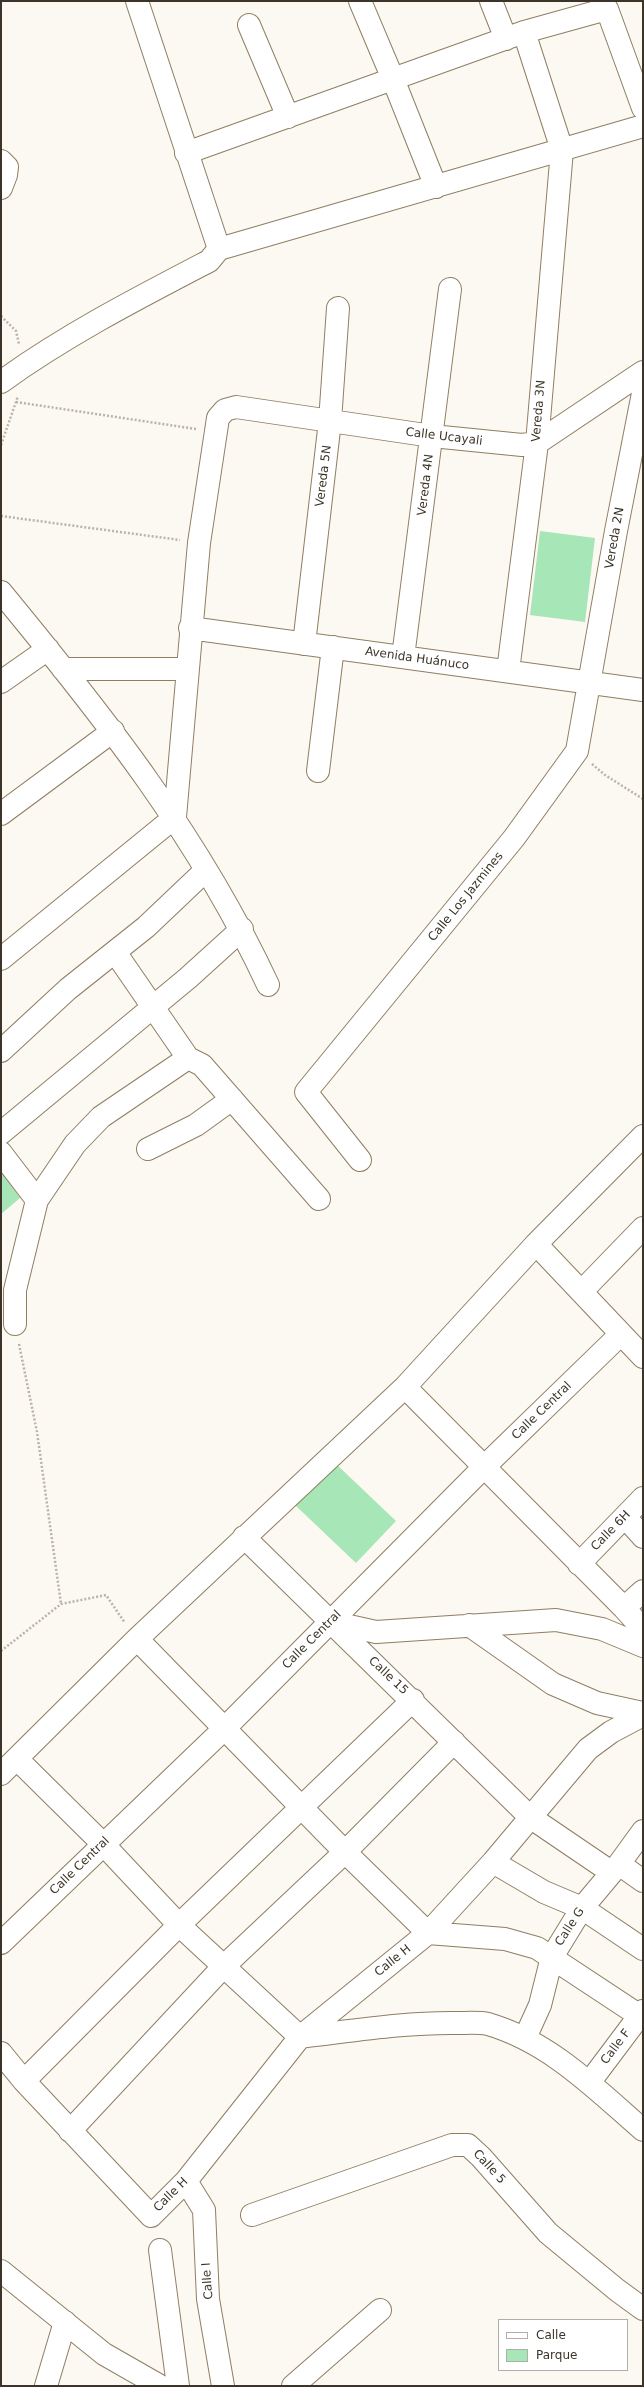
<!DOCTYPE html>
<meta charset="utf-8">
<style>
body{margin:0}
#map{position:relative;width:644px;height:2387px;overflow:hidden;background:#fcf8f2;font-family:"DejaVu Sans",sans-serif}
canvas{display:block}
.frame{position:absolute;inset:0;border:2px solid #3c3428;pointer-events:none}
.legend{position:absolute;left:498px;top:2319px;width:130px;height:52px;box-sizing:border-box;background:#fff;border:1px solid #b1aea9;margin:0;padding:5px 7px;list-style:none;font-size:12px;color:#3c3428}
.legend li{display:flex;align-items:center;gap:8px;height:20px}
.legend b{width:20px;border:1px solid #b1aea9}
</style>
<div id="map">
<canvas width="644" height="2387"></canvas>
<div class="frame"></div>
<ul class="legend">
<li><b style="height:5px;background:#fff"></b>Calle</li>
<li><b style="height:11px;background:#a7e6b6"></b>Parque</li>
</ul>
</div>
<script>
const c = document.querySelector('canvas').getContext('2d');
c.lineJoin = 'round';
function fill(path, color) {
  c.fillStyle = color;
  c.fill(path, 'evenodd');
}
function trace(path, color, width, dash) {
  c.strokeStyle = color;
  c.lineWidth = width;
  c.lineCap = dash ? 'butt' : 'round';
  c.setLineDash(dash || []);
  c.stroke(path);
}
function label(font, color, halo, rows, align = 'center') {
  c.font = font + ' "DejaVu Sans",sans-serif';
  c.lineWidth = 3;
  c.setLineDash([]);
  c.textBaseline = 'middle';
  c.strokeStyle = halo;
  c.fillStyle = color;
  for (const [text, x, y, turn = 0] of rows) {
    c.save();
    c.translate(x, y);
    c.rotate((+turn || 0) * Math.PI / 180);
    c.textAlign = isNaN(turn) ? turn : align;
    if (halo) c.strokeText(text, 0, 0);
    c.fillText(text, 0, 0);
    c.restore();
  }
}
fill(new Path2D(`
 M540,531L595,538L585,622L530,615Z
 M1,1172L20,1198L1,1214Z
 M335,1463L396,1521L356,1563L295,1505Z`), '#a7e6b6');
const minor = new Path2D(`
 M137,1L219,249
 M360,1L393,79L436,187
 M491,1L506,39
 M249,25L288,117
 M186,153L524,32L607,9L643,108
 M1,161L7,167L6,175L1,188
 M1,382C66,335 138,298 209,261L219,249L643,126
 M1,592C104,717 199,837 268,985
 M190,628L643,690
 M304,644L330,421L338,308
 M403,657L450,289
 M63,669H186
 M508,671L537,443L562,150L524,32
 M1,682L48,649
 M318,771L333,647
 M1,814L113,731
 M115,952L188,1058L202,1065L319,1199
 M1,959L175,817L199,543L218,418L225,410L236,407L432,436L522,445L537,443L643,372
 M1,1051L68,989L146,927L206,870
 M1,1133L188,978L242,929
 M148,1149L196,1125L232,1099
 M1,1153L37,1200
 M360,1160L306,1092L514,838L577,751L616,531L643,393
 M536,1244L643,1357
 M582,1291L643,1228
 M15,1324V1290L37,1200L75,1144L101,1117L188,1058
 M405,1387L624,1608L643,1629
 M625,1517L643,1537
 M244,1537L530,1817L611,1872
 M579,1564L643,1498
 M624,1608L643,1591
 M331,1622L376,1632L556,1620L602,1629L643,1646
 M469,1625L553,1684L597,1703L643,1713
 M137,1639L345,1852L428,1933L505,1939L537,1948L643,2018
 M17,1759L103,1844L179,1925L300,2037C352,2031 405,2022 458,2023C467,2023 479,2022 488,2024C550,2042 596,2089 643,2130
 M1,1774L137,1639L405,1387L536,1244L643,1136
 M493,1862L544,1892L582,1908L643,1949
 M619,1864L643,1881
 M1,1943L224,1729L485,1466L621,1334
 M525,2038L540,2005L552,1957L582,1908L619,1864L643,1831
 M1,2053L24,2081L151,2216L186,2181L300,2037L428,1933L493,1862L588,1749L611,1732L643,1715
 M24,2081L179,1925L413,1700
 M589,2083L643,2011
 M70,2131L223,1967L345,1852L454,1742
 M186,2181L204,2210L208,2299L223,2386
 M252,2215L452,2145H468L481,2157L548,2233L617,2290L643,2309
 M160,2250L178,2386
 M1,2271L104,2354L160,2386
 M46,2386L65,2322
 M293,2386L380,2310`);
trace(minor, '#8f7e62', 24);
trace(new Path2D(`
 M1,316L16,331L19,344
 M16,402L196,429
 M1,445L18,396
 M1,516L180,540
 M592,764L605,775L643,799
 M19,1344L37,1432L61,1604
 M1,1651L61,1604L106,1595L125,1623`), '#b9b3ab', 2.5, [2, 2]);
trace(minor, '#fff', 22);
label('12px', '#3c3428', '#fff', [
 ["Vereda 3N",539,411,-85],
 ["Calle Ucayali",444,437,7],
 ["Vereda 5N",324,476,-83],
 ["Vereda 4N",426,485,-83],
 ["Vereda 2N",615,538,-80],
 ["Avenida Huánuco",417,659,8],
 ["Calle Los Jazmines",466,897,-51],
 ["Calle Central",542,1411,-44],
 ["Calle 6H",611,1531,-46],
 ["Calle Central",312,1640,-45],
 ["Calle 15",388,1676,43],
 ["Calle Central",80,1866,-44],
 ["Calle G",570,1927,-57],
 ["Calle H",393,1961,-39],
 ["Calle F",616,2047,-53],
 ["Calle 5",489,2167,47],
 ["Calle H",171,2195,-45],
 ["Calle I",208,2281,-94]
]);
</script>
